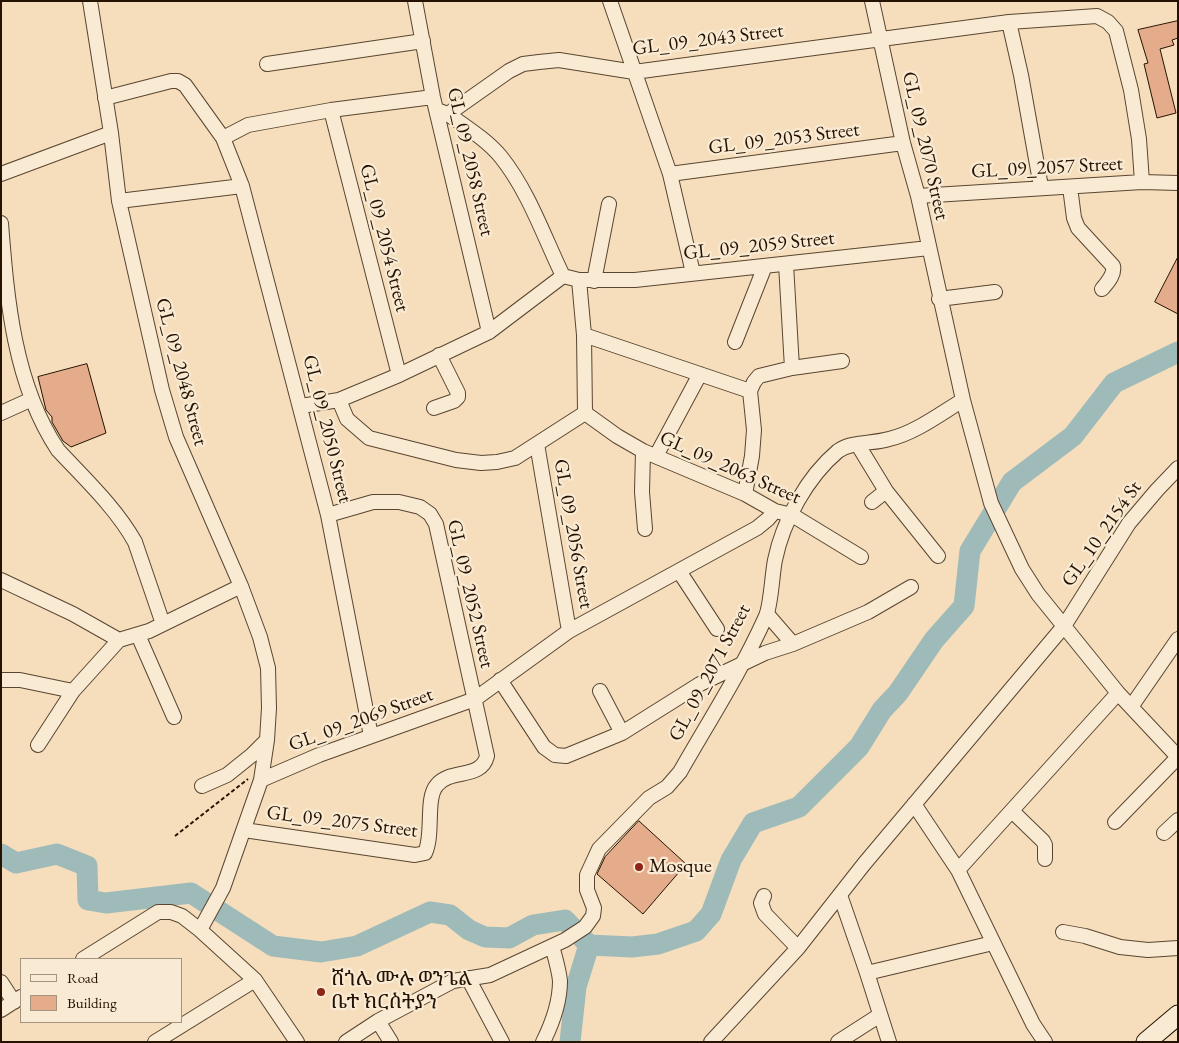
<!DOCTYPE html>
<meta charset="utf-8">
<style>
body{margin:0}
#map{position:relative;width:1179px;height:1043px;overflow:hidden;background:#f6debc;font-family:"EB Garamond",serif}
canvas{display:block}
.frame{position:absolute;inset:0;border:2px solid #251201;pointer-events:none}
.legend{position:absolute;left:20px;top:958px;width:162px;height:65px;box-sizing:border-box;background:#f9ead3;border:1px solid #a4947f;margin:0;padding:6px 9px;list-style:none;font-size:15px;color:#251201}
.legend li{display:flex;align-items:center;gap:10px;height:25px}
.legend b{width:25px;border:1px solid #a4947f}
</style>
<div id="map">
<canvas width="1179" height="1043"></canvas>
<div class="frame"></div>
<ul class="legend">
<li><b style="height:6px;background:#f9ead3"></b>Road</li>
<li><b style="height:14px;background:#e5ac8c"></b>Building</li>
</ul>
</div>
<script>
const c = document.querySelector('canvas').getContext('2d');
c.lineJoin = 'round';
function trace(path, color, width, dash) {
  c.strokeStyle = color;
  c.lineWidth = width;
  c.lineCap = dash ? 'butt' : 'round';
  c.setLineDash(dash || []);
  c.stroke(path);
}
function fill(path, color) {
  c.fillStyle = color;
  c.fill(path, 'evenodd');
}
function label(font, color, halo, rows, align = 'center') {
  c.font = font + ' "EB Garamond","Noto Serif Ethiopic",serif';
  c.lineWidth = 4.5;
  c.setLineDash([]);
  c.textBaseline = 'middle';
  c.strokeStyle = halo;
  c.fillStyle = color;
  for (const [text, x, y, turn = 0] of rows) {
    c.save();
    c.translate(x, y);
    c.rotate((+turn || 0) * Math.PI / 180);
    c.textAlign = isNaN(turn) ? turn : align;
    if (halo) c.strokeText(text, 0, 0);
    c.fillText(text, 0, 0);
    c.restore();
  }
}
trace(new Path2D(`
 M1,854L16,863L57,854L87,866L88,900L106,903L191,893L273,946L321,952L357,946L430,912L450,915L469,930L485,937L509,938L533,925L565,920L589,945L632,947L658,944L696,931L711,914L731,860L753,823L799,807L859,747L882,710L898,693L934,640L964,606L970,551L1012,482L1073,436L1114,383L1178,352
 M570,1042L576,987L589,945`), '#9fbbb9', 21);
const building = new Path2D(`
 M1178,21V38L1172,40L1174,45L1160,49L1176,113L1157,118L1144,64L1148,63L1138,30Z
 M1178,257V314L1155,302Z
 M87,364L106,433L71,447L63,441L52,422V417L46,410L38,377Z
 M639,821L686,864L643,914L597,874L605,857Z`);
fill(building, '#e5ac8c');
trace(building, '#251201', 1);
const minor = new Path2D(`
 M90,1L111,133L119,201L162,390L176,437L241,586L260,637L268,668L269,708L267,740L261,780L223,888L200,930
 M415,1L433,97L489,332
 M610,1L670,174L693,273
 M872,1L903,143L918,196L963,400L991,503L1022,569L1038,594L1118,693L1178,757L1115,822
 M1009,22L1021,75L1041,187
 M267,64L423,41
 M105,98L171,81H178L185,85L223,138L242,186L328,515L371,736
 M331,110L399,375
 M437,110L448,114L509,71L523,64L539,62L559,60L634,72L1009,22L1097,16L1108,22L1116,31L1131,90L1139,139L1142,182
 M448,114C466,127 487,140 501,157C529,192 544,237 563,276
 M223,138L248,125L331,110L433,97
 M1,174L111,133
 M670,174L903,143
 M1070,187L1074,218L1078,228L1113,266C1115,275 1107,283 1102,289
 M918,196L1142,182L1178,183
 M119,201L242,186
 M1,223C7,300 14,384 58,450C85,479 116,508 135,542L163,624
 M786,264L792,368
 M563,276L579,280H635L929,248
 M579,280L584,335L585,413
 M594,281L609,204
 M939,299L995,292
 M584,335L750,391
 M735,342L765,266
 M339,400L347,419L369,438L456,460L481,463L497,462L515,458L585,413
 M301,406L339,400L399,375L489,332L563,276
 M434,408L454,401L458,397V393L439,355
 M1,413L32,399
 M585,413L617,436L643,451L745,494L775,511L792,515L861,557
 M537,444L569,631
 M858,445L886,491L938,556
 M643,451L642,492L645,529
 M656,456L700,374
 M745,494L752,456L754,430L750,391L754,382L759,376L792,368L842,361
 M872,502L886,491
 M679,571L717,629
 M1,580L73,614L119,640
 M767,614L793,644
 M138,635L174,717
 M1,680H20L73,691
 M500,680L544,747L555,755L566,756L622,733L700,684L765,653L793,644L868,612L911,587
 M600,691L622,733
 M1131,707L1178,639
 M38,745L73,691L119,640L149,631L241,586
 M261,780L319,755L475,699L569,631L757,528L768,519L775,511
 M202,786L227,775L252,755L267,740
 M914,804L958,870L1033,1024L1045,1042
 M1012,811L1043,841L1045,845V859
 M244,830L415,855L425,853C434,834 425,798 437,785C451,768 481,780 487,756L436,524L430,514L420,507L399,502H373L328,515
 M1164,833L1178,820
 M958,870L1118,693
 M840,895L867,973L889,1042
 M764,896L761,903L765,914L798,948
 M1063,932L1085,936L1120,947L1148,950L1178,948
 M83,959L158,912H171L182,916L200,930L255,980L297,1042
 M867,973L993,943
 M468,978L502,1042
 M1,982L14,1002
 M1,1010L21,997
 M378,1021L453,981L490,975L565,940L585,927L593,916L594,908L587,890V875L599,849L649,798L667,787L680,772C709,721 742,670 766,616C771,605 772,575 775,560C783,521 807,477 838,451C852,441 873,444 889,439C915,433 940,414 963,400
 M155,1042L255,980
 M346,1042L378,1021L391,1042
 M543,1042C553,1022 560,1003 560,981C559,970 555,957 552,946
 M711,1042L798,948L864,864L1064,626L1129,523L1157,490L1178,468
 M838,1042L880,1015`);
const secondary = new Path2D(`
 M1146,1042L1178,1015`);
trace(minor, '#594530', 16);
trace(secondary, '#251201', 21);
trace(new Path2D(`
 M175,836L248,779`), '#251201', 2, [4, 2.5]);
trace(minor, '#f9ead3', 14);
trace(secondary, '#f9ead3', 19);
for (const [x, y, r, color] of [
 [639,867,5,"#8f2418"],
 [321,992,5,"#8f2418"]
]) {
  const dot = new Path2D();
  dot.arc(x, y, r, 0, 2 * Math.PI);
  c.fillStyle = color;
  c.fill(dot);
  trace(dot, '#f9ead3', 2);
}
label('20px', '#251201', '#f9ead3', [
 ["GL_09_2043 Street",708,40,-7],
 ["GL_09_2053 Street",784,139,-7],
 ["GL_09_2070 Street",925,146,77],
 ["GL_09_2058 Street",470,162,77],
 ["GL_09_2057 Street",1047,168,-3],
 ["GL_09_2054 Street",384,238,76],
 ["GL_09_2059 Street",759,246,-6],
 ["GL_09_2048 Street",181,372,75],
 ["GL_09_2050 Street",327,429,76],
 ["GL_09_2063 Street",730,468,24],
 ["GL_09_2056 Street",573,534,80],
 ["GL_10_2154 St",1102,534,-55],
 ["GL_09_2052 Street",470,594,77],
 ["GL_09_2071 Street",710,673,-62],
 ["GL_09_2069 Street",361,720,-20],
 ["GL_09_2075 Street",342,822,7]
]);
label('20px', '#251201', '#f9ead3', [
 ["Mosque",649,867],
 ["ሸጎሌ ሙሉ ወንጌል",331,980],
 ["ቤተ ክርስትያን",331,1003]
], 'left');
</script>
